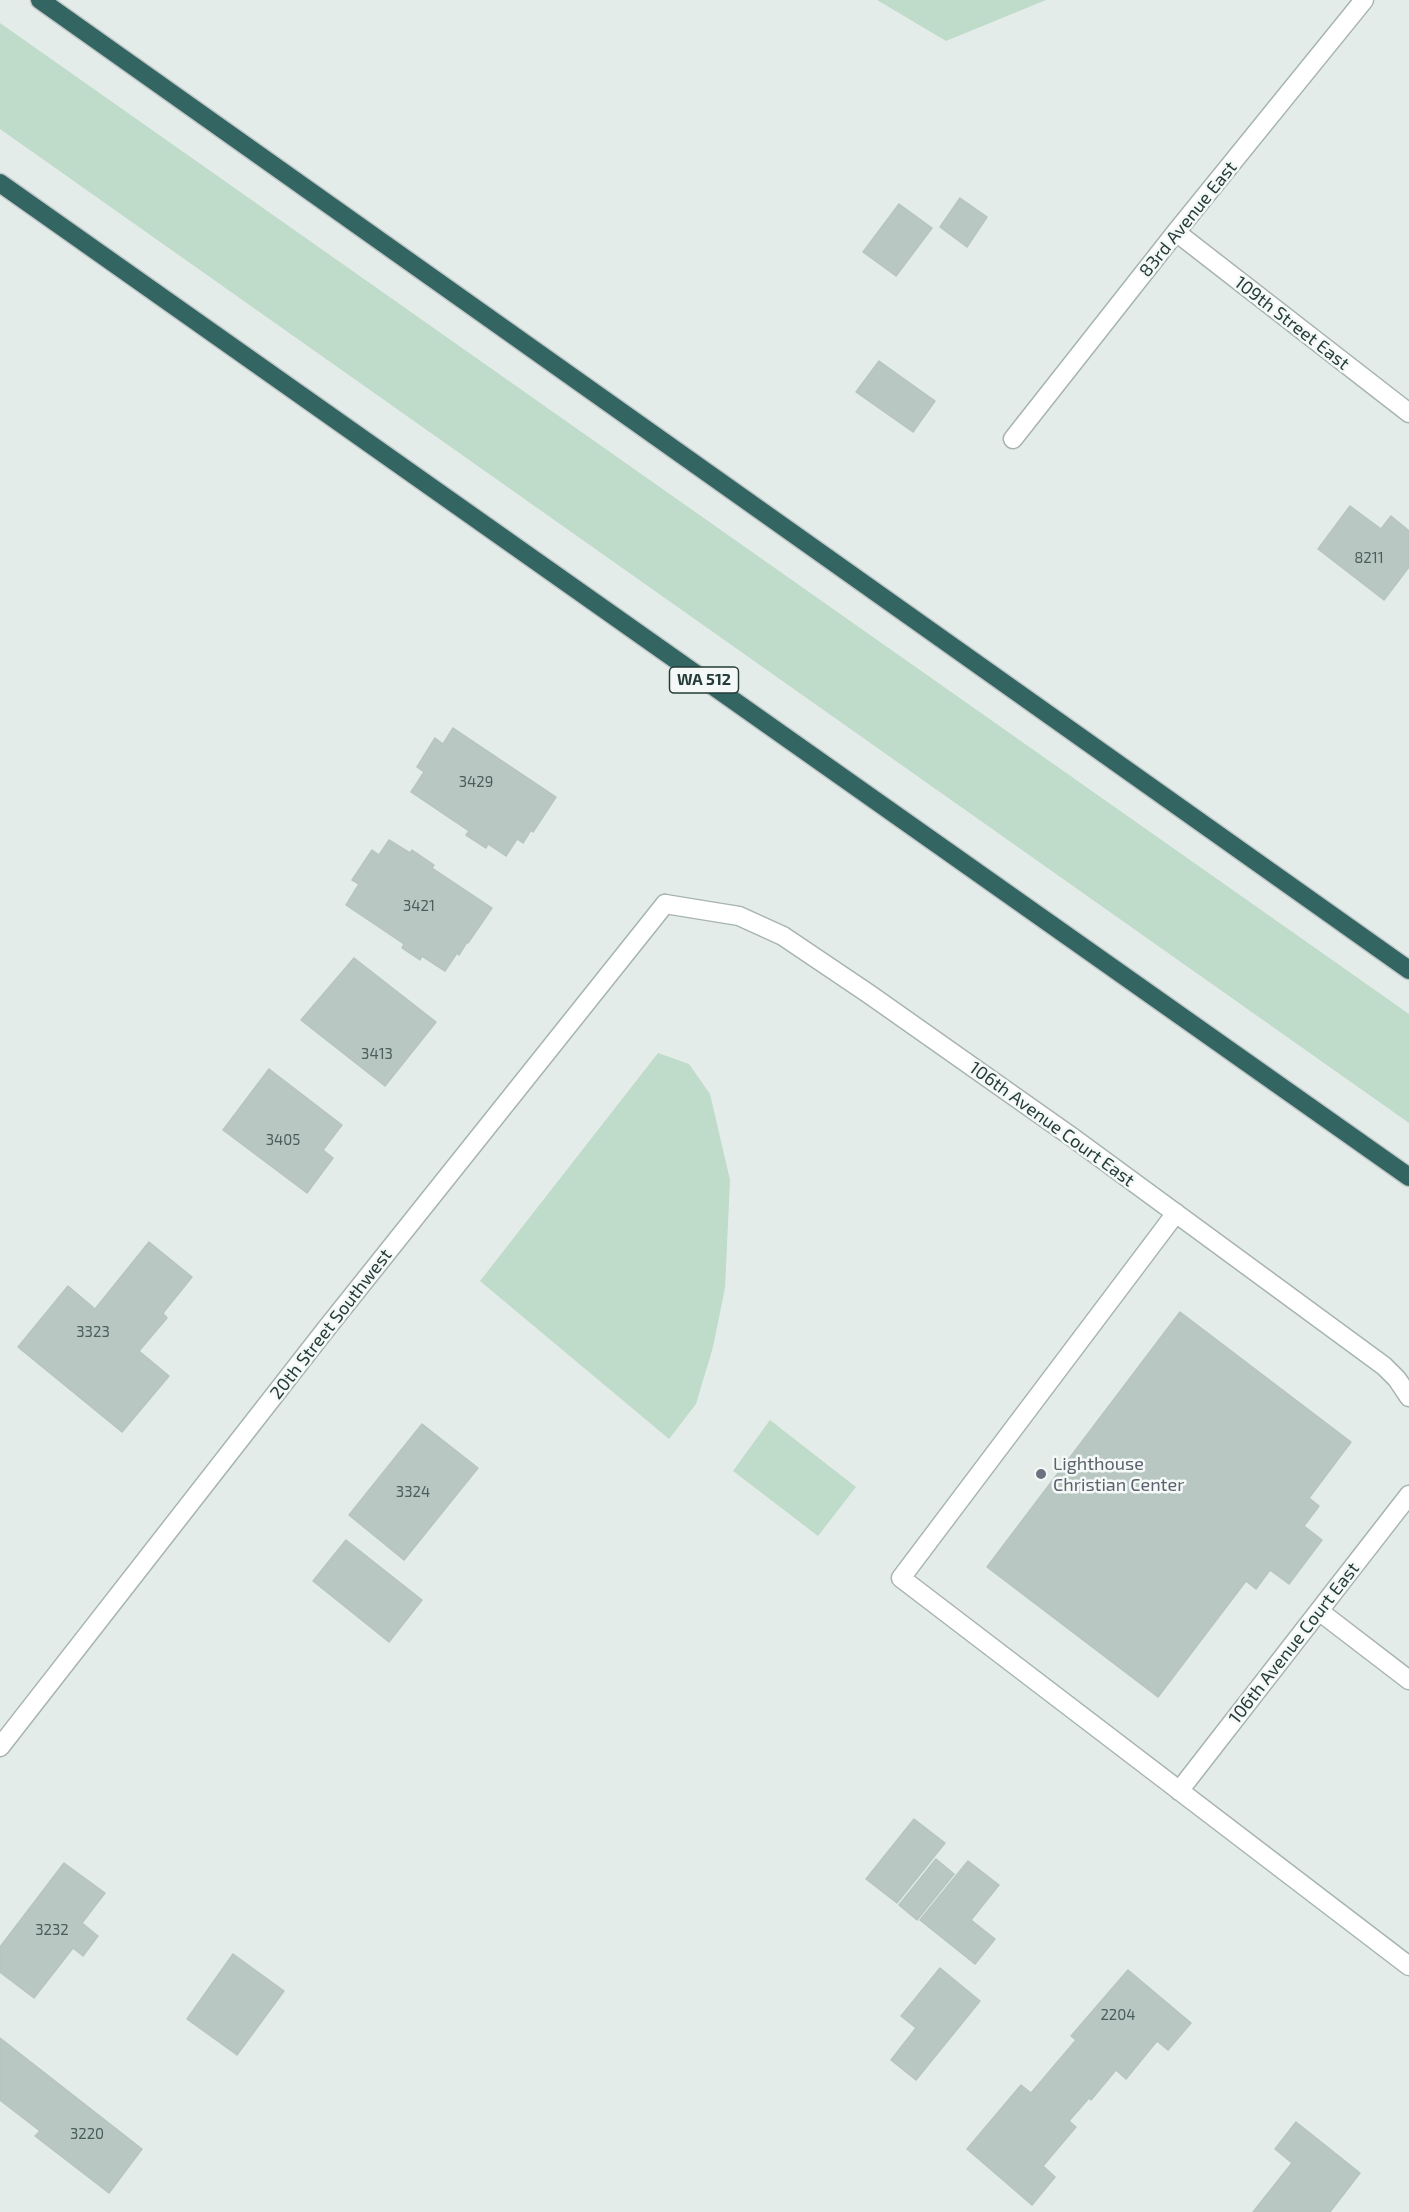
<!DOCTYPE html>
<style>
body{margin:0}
canvas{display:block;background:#e4ecea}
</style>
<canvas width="1409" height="2212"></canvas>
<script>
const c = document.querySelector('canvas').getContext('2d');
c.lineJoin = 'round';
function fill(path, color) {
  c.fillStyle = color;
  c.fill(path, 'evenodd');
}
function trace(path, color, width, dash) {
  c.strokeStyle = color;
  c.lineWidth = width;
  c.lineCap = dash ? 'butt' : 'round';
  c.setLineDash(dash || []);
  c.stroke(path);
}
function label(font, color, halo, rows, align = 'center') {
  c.font = font + ' "Exo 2",sans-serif';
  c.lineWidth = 5;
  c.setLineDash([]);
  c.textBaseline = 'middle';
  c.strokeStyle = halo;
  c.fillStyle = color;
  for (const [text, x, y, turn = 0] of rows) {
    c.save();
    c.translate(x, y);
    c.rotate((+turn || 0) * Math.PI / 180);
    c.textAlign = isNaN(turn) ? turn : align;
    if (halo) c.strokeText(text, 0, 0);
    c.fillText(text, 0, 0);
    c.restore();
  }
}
fill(new Path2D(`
 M877,0H1046L946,41Z
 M0,23L1409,1014V1123L0,129Z
 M658,1053L689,1064L710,1094L730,1180L725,1288L713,1347L696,1404L669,1439L480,1281Z
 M770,1420L856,1487L818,1536L733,1471Z`), '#bfdbca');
const building = new Path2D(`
 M960,198L987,217L967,247L940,227Z
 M899,204L932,228L896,276L863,252Z
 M879,361L935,401L913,432L856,392Z
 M1350,506L1381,529L1391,516L1409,531V567L1384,600L1318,549Z
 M453,728L556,797L533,832L531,830L523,843L517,839L506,856L488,844L486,848L466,835L469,831L411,792L424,772L417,767L435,738L443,744Z
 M389,840L410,853L412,850L434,865L432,868L492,908L468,943L467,942L459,955L457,953L445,971L422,956L420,960L402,948L404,944L346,905L359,884L352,880L372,850L379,855Z
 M354,958L436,1022L385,1086L301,1020Z
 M269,1069L342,1125L323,1150L333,1158L307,1193L223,1130Z
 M149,1242L192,1277L163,1313L167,1318L139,1351L169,1376L122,1432L18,1347L68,1286L95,1309Z
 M1180,1312L1351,1442L1309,1498L1319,1506L1304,1526L1322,1540L1289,1584L1270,1570L1256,1589L1246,1581L1158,1697L987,1567Z
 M422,1424L478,1468L404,1560L349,1515Z
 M346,1540L422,1600L389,1642L313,1581Z
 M914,1819L945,1843L897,1903L866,1879Z
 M936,1859L954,1874L917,1920L899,1905Z
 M968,1861L999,1885L971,1920L995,1939L975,1964L920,1920Z
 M64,1863L105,1893L82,1923L98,1936L83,1956L73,1948L34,1998L0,1972V1947Z
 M233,1954L284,1991L237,2055L187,2019Z
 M940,1968L980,2001L916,2080L891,2060L916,2028L901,2016Z
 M1128,1970L1191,2023L1168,2050L1157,2041L1126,2079L1116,2070L1091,2100L1089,2098L1069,2121L1076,2127L1043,2166L1055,2177L1032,2205L967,2149L1021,2085L1031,2093L1076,2040L1071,2036Z
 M0,2038L142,2149L109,2193L35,2136L40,2131L0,2100Z
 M1296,2122L1360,2173L1330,2212H1253L1292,2163L1275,2149Z`);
fill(building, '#b9c7c3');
trace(building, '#b7c5c1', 1.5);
const service = new Path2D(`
 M665,904L739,916L783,936L869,994L1072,1137L1384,1366L1397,1379L1409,1397
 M1176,1213L901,1578L1409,1966
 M1319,1611L1409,1680
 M1179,1791L1409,1495`);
const minor = new Path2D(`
 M1176,232L1409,413
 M1013,439L1176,232L1364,0
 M0,1747L326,1329L665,904`);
const motorway = new Path2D(`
 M40,0L1409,970
 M0,183L1409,1177`);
trace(service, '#a7b4b1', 21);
trace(minor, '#a7b4b1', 21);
trace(motorway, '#c2c8c8', 21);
trace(service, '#fff', 18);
trace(minor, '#fff', 18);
trace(motorway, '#336663', 18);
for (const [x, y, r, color] of [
 [1041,1474,6,"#6b7280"]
]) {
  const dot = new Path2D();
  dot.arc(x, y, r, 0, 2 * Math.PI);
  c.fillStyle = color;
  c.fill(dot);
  trace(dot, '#f4f9f7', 2);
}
label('15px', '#4a5f5c', null, [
 ["8211",1369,558],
 ["3429",476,782],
 ["3421",419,906],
 ["3413",377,1054],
 ["3405",283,1140],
 ["3323",93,1332],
 ["3324",413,1492],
 ["3232",52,1930],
 ["2204",1118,2015],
 ["3220",87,2134]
]);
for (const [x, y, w] of [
 [704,680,69]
]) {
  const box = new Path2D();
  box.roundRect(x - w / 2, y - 13, w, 26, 4.5);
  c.fillStyle = '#f4f9f7';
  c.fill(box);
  trace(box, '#253c39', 1.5);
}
label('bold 16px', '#253c39', null, [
 ["WA 512",704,680]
]);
label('18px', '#253c39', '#f4f9f7', [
 ["83rd Avenue East",1188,219,-51],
 ["109th Street East",1292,323,38],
 ["106th Avenue Court East",1052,1124,36],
 ["20th Street Southwest",331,1324,-52],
 ["106th Avenue Court East",1294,1643,-52]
]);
label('18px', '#5b616d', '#f4f9f7', [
 ["Lighthouse",1053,1464],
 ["Christian Center",1053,1485]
], 'left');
</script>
